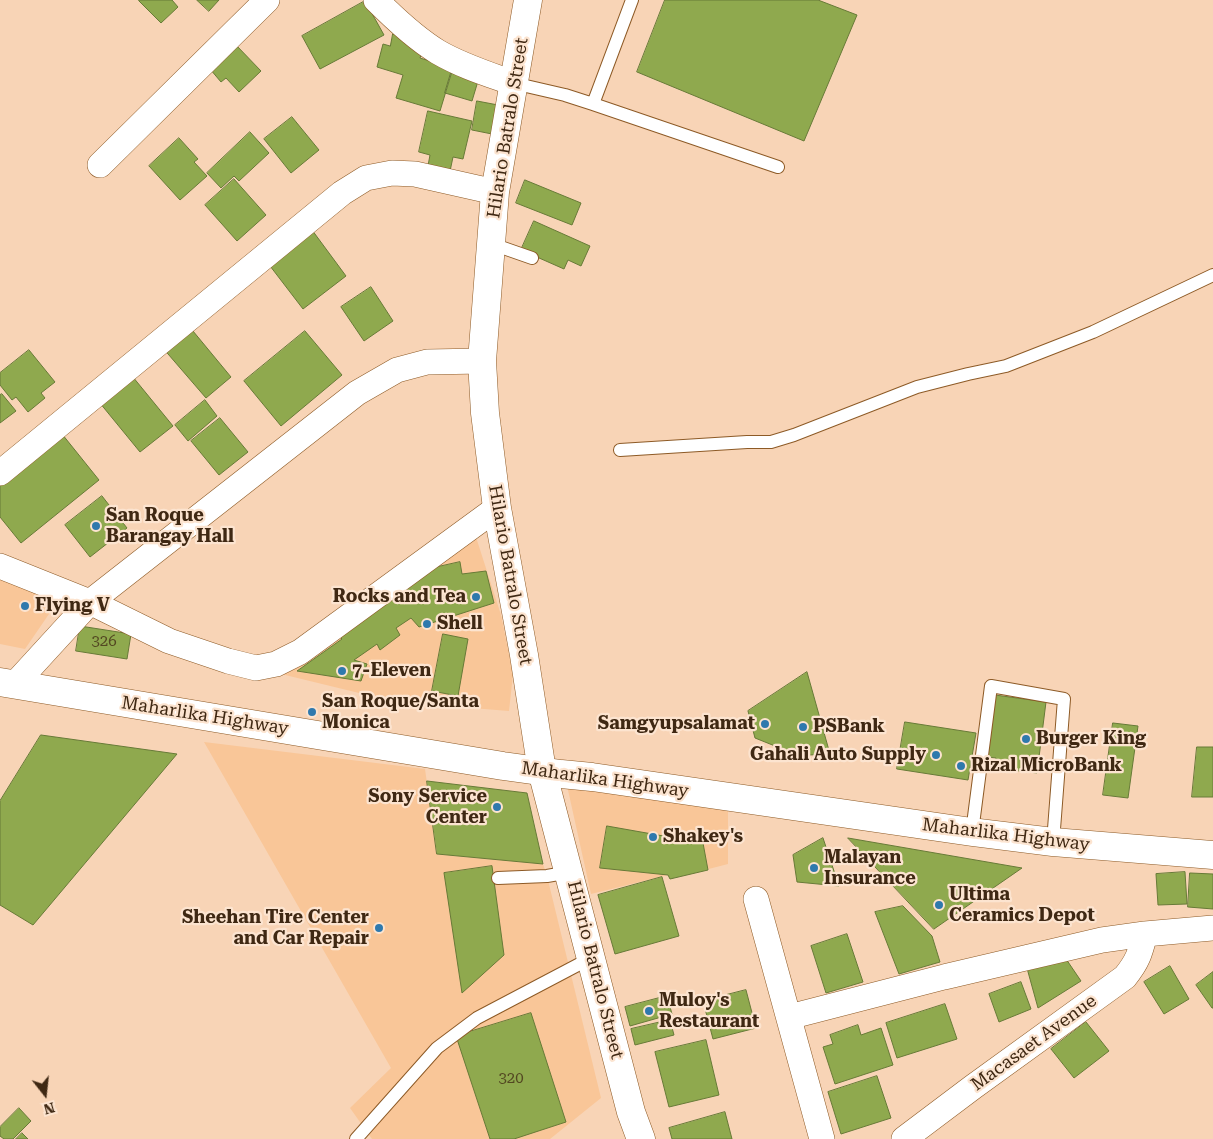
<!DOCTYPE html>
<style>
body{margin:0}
#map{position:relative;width:1213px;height:1139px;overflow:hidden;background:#f8d4b6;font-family:"Roboto Serif",serif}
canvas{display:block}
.north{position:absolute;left:20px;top:1069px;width:50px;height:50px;-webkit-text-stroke:4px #fce4d0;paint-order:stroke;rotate:164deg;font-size:14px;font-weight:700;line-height:20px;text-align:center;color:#3f2813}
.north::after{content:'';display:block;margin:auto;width:18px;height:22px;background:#3f2813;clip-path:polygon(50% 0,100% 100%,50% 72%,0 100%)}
</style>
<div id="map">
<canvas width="1213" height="1139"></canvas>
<div class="north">N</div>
</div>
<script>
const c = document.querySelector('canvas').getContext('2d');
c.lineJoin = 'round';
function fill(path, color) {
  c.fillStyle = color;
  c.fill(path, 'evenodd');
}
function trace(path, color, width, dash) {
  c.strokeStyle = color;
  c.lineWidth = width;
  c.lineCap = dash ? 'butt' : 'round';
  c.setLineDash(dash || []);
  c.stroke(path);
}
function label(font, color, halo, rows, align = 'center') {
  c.font = font + ' "Roboto Serif",serif';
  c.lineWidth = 4.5;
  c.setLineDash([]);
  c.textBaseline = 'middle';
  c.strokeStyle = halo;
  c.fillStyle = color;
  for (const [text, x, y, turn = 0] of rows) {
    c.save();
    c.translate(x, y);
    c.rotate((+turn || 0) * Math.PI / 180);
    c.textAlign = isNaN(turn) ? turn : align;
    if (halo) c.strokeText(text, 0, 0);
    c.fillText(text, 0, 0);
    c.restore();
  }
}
fill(new Path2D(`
 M475,534L501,615L513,674L509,711L396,702L281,674Z
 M0,574L52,598L49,614L25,649L0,644Z
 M204,742L425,769L437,854L543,864L547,876L601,1098L550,1139H372L350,1108L391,1068Z
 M566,781L728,809V864L670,879L668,875L591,894Z`), '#f9c698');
const building = new Path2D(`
 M139,0H172L178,7L161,23L139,1Z
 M197,0H219L209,11Z
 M665,0H818L857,15L804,141L637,72Z
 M365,1L384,35L320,69L302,36Z
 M393,34L425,44L420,58L453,68L440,111L396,98L403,75L377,67L383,44L390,46Z
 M236,45L261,71L239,92L226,78L221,82L210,69Z
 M451,73L478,81L472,101L445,93Z
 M477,101L498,105L492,134L472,130Z
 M428,111L472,121L463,159L453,157L449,176L427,171L430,155L419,152Z
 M292,117L319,150L291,173L264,139Z
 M250,132L269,153L239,181L234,176L221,188L207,173Z
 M179,138L198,159L194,162L207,176L180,200L149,166Z
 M234,179L266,215L237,241L205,205Z
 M525,180L581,203L572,225L516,203Z
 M534,221L590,246L581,266L568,260L564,269L521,250Z
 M312,230L346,276L303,309L267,262Z
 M371,287L393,321L364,341L341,307Z
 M188,325L231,377L206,398L162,347Z
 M305,331L342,375L281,426L244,381Z
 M29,350L55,382L41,393L45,398L28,412L16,397L12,400L0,385V373Z
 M128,371L173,426L140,452L95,397Z
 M2,394L16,411L0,423V395Z
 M205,400L217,416L188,441L175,425Z
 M220,418L248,452L219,475L191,441Z
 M62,434L99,480L21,543L0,517V484Z
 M102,496L127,528L90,557L65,525Z
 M460,562L462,574L486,571L494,603L419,627L411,618L396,628L400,635L380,650L377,644L354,660L367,664L361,681L297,671L342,639L337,634L428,569Z
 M80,626L131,634L127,659L76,651Z
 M443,634L468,639L458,696L432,691Z
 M807,672L830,754L809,755L785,750L755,738L748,711Z
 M995,695L1046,702L1037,773L995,768L996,758L987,757Z
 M905,722L976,733L968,780L897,769Z
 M1113,723L1138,726L1128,798L1103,795Z
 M41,735L177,754L33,925L0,905V801Z
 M1197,747H1213V797H1192Z
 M427,781L527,793L543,864L437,854Z
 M607,826L703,843L708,870L670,879L668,875L600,868Z
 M823,838L839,886L797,882L793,855Z
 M848,838L1022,868L934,929Z
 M492,866L504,955L462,993L444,873Z
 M1185,872L1187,904L1158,905L1156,874Z
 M1190,873L1213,874V909L1188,907Z
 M662,877L679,936L615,954L598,895Z
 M903,906L932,936L940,962L899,974L875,912Z
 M847,934L863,982L826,993L811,946Z
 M1062,953L1081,981L1038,1008L1025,961Z
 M1170,966L1189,999L1164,1014L1144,982Z
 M1213,972V1008H1212L1196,985Z
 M1021,982L1031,1009L999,1022L989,994Z
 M746,990L756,1028L713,1039L703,1001Z
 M667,996L672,1014L630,1026L625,1007Z
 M945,1004L957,1039L897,1058L886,1023Z
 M531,1013L566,1122L514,1139H490L456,1036Z
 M670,1020L674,1035L635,1045L631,1029Z
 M1086,1022L1109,1051L1074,1078L1051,1049Z
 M858,1025L861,1035L881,1028L893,1065L835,1084L823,1047L833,1044L830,1035Z
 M706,1040L719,1095L669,1107L655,1052Z
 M877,1076L891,1118L841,1134L828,1092Z
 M19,1108L31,1121L13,1139H4L0,1136V1127Z
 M725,1112L732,1139H672L669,1128Z
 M22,1133L28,1139H16Z`);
fill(building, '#8fa94e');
trace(building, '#677a37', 1);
const lane = new Path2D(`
 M513,83L565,95L593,104L632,0
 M593,104L778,167
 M492,244L532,258
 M620,450L747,442H771L794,435L917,387L968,374L1006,366L1093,332L1213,275
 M972,832L991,686L1064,699L1053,842
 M498,878L547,876L570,872
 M356,1139L437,1048L477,1018L591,958`);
const street = new Path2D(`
 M376,0C395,19 415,38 438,52C462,66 488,74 513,83
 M100,165L267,0
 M0,473L342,193L366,178L392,173L415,174L495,192
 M0,566L90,602L169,641L228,661L256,668L276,664L300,652L497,508
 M14,685L90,602L357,393L397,370L427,362L482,361
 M756,899L822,1139
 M789,1017L944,977L1102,940L1145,934L1213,928
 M904,1139L973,1087L1125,977C1138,961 1140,953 1145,934`);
const secondary = new Path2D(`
 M528,0L495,192L482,361L485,413L497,508L524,655L542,771L631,1112L641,1139`);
const primary = new Path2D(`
 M0,682L503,766L561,774L592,777L972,832L1053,842L1213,855`);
trace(lane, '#8d5a26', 14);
trace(street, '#8d5a26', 26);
trace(secondary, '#8d5a26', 29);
trace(primary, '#8d5a26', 29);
trace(lane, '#fff', 12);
trace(street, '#fff', 25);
trace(secondary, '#fff', 28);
trace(primary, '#fff', 28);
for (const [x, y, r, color] of [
 [96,526,5,"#2f79ad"],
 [476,597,5,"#2f79ad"],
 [25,606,5,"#2f79ad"],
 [427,624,5,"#2f79ad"],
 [342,671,5,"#2f79ad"],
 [312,712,5,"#2f79ad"],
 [765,724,5,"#2f79ad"],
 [803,727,5,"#2f79ad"],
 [1026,739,5,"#2f79ad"],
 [936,755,5,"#2f79ad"],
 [961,766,5,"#2f79ad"],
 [497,807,5,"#2f79ad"],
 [653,837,5,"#2f79ad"],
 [814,868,5,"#2f79ad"],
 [939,905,5,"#2f79ad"],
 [379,928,5,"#2f79ad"],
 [649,1011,5,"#2f79ad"]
]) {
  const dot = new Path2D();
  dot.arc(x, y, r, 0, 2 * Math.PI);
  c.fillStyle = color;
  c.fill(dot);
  trace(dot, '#fce4d0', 2);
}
label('15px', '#534822', null, [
 ["326",104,642],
 ["320",511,1079]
]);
label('18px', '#3f2813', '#fce4d0', [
 ["Hilario Batralo Street",508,128,-81],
 ["Hilario Batralo Street",510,575,80],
 ["Maharlika Highway",205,716,9],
 ["Maharlika Highway",605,780,8],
 ["Maharlika Highway",1006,835,7],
 ["Hilario Batralo Street",595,970,76],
 ["Macasaet Avenue",1034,1043,-36]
]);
label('bold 18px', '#3f2813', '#fce4d0', [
 ["San Roque",106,516],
 ["Barangay Hall",106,537],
 ["Rocks and Tea",466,597,"right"],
 ["Flying V",35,606],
 ["Shell",437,624],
 ["7-Eleven",352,671],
 ["San Roque/Santa",322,702],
 ["Monica",322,723],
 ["Samgyupsalamat",755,724,"right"],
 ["PSBank",813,727],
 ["Burger King",1036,739],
 ["Gahali Auto Supply",926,755,"right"],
 ["Rizal MicroBank",971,766],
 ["Sony Service",487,797,"right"],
 ["Center",487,818,"right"],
 ["Shakey's",663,837],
 ["Malayan",824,858],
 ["Insurance",824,879],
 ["Ultima",949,895],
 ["Ceramics Depot",949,916],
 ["Sheehan Tire Center",369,918,"right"],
 ["and Car Repair",369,939,"right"],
 ["Muloy's",659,1001],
 ["Restaurant",659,1022]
], 'left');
</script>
